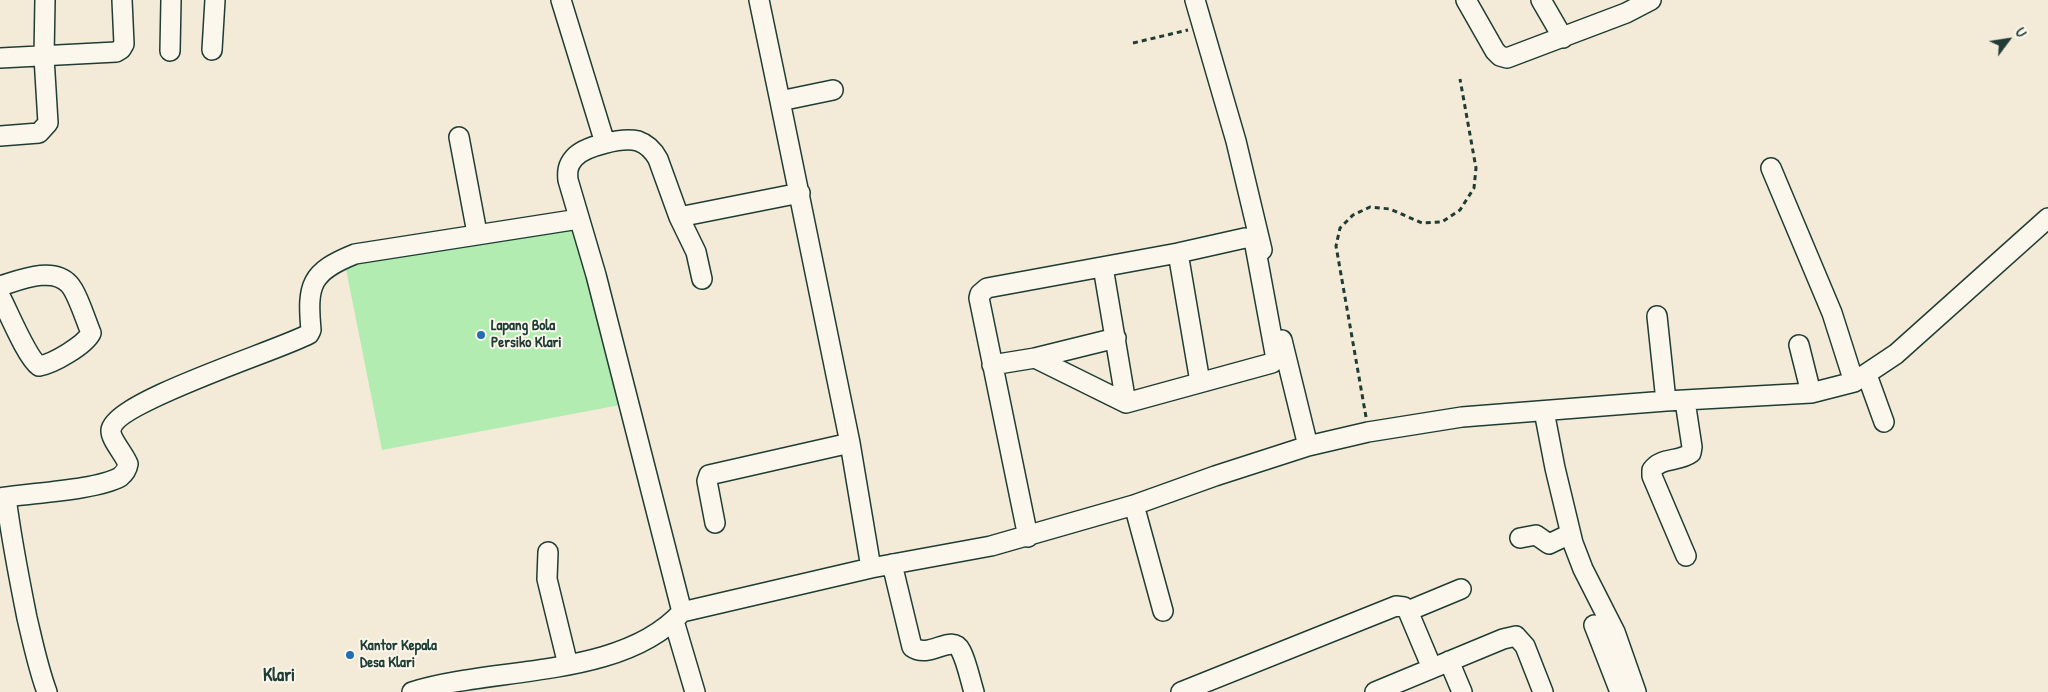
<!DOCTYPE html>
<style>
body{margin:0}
#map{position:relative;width:2048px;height:692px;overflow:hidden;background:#f3ead8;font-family:"Patrick Hand",sans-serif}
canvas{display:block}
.north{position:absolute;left:1983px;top:15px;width:50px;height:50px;-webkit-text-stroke:4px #fbf7ec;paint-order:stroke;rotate:59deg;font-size:14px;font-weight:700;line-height:20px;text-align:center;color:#1f3d34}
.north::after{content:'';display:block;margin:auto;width:18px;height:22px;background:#1f3d34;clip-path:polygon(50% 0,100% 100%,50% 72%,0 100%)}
</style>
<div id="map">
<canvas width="2048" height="692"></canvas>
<div class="north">U</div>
</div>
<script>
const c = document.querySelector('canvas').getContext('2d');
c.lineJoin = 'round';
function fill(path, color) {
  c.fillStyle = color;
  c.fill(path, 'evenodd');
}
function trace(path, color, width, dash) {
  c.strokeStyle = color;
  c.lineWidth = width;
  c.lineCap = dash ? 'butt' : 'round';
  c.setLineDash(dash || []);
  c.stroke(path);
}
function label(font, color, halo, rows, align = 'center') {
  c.font = font + ' "Patrick Hand",sans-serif';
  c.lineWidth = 4;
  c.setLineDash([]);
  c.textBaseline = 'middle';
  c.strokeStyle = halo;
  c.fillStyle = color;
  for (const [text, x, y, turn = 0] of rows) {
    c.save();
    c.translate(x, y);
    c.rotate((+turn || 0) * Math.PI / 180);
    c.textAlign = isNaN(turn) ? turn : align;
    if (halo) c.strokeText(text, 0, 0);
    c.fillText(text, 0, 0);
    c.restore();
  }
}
fill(new Path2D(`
 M577,223L620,405L382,450L345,264Z`), '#b3ecb1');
const minor = new Path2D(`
 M561,0L605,143
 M759,0L780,101
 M1195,0L1236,141L1262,250
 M1466,0L1495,51L1500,56L1507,58L1626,13L1651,0
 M1541,0L1563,38
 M212,50L215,0
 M170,51L171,0
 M0,58L116,52L121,49L124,44L122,0
 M833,90L780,101L850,443L871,568
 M0,136L39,133L48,123L44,57L45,0
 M459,137L477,233
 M1771,168L1832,313L1854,382
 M679,217L800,193
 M1178,253L1200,382
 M1103,267L1126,403
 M0,286C20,280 53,266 69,284C77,292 86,321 91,333C85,345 53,364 39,366C27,358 8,311 0,296
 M1657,316L1666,401
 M1282,340L1308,446
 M1799,345L1811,393
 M1035,358L1116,338
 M992,365L1035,358L1126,403L1272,363L1276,359L1254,240L1245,238L1178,253L987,288L980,294L979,298L1028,537
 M1867,375L1884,422
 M1685,401L1692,447L1691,453C1679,462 1661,457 1652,470V476L1686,556
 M1544,411L1555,468L1573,543L1583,569L1615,632L1636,692
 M6,497C11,538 19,578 27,618C33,643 38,668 47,692
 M0,498C29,493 97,490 120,477C125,473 127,470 128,464C125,455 110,439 111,430C115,401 280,350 309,334L311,330C307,285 310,272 355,254L579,219
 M1134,505L1163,611
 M715,523L707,481L709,475L850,443
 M1520,538L1536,535L1549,544L1570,534
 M548,552L547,579L568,665
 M892,564L912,647C930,660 952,632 961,651C967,663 970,679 974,692
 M1408,611L1461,589
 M682,612L596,275L568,180C567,171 568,165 574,158C584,146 623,137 638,141C647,144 653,150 658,159L679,217L696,252L702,279
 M674,621L695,692
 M1594,625L1620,692
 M1449,661L1462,692
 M412,692C494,666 621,679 682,612L871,568L991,546L1134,505L1215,476L1308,446L1368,432L1462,417L1666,401L1811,393L1854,382L1896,354L2048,218
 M1181,692L1396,606L1404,607L1408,611L1432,668
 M1375,692L1503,639L1516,636L1525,646L1543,692`);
trace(minor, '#1f3d34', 22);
trace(new Path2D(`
 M1133,43L1188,30
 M1366,417L1336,246L1340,228L1353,215L1370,207L1390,209L1422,223L1442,222L1460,210L1474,188L1476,168L1460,79`), '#1f3d34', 3, [5, 4]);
trace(minor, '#fbf7ec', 19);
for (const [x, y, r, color] of [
 [481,335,5,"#1f6fb2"],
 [350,655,5,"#1f6fb2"]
]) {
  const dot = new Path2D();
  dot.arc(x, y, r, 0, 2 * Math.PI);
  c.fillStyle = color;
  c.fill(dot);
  trace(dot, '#fbf7ec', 2);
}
label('bold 15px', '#1f3d34', '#fbf7ec', [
 ["Lapang Bola",491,326],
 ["Persiko Klari",491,343],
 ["Kantor Kepala",360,646],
 ["Desa Klari",360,663]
], 'left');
label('bold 18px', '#1f3d34', '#fbf7ec', [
 ["Klari",279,676]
]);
</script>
